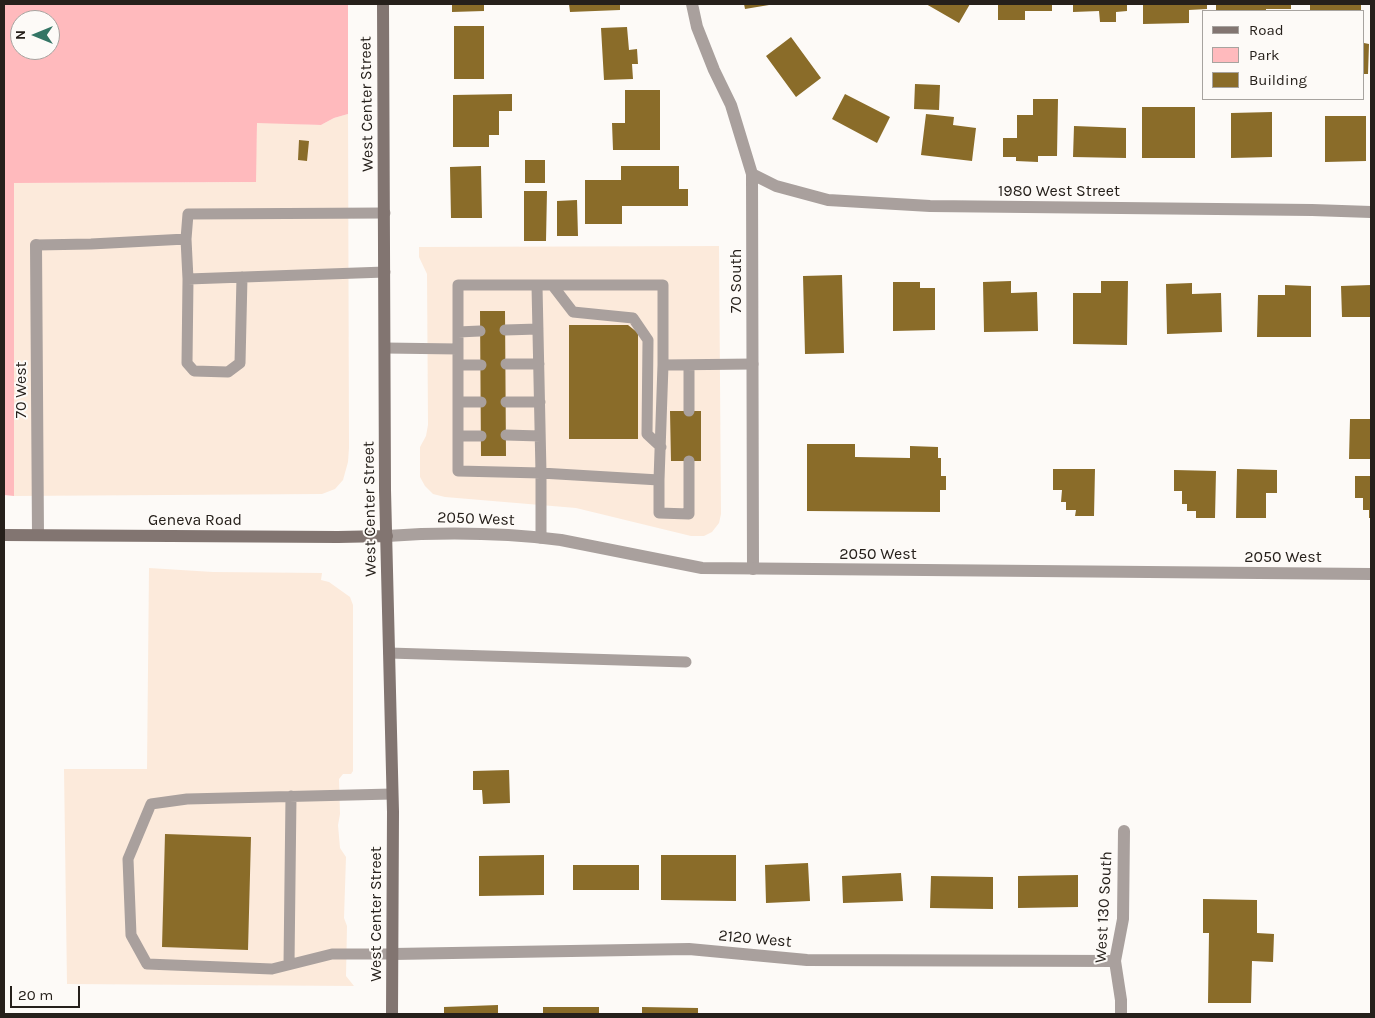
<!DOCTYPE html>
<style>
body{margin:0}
#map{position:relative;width:1375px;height:1018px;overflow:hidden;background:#fdfaf7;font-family:Karla,sans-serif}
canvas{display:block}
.frame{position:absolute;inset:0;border:5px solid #26201b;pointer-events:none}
.legend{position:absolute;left:1202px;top:10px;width:162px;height:90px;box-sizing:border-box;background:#fdfaf7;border:1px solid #a7a39f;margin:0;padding:6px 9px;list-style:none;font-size:15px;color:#26201b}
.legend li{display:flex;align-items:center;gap:10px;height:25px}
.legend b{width:25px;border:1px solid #a7a39f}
.north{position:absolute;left:10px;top:10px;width:50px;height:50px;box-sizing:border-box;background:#fdfaf7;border:1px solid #a7a39f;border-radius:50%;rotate:270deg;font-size:14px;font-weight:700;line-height:20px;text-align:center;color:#26201b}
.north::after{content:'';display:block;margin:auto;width:18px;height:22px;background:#347565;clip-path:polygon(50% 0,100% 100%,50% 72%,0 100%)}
.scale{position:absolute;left:10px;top:986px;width:70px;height:22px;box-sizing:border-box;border:2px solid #26201b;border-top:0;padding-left:6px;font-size:15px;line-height:18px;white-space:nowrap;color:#26201b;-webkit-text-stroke:4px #fdfaf7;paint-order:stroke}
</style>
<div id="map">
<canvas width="1375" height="1018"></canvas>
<div class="frame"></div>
<ul class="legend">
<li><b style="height:6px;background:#827571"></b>Road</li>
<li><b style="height:14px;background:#ffbabd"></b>Park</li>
<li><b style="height:14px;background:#8a6c29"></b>Building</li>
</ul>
<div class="north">N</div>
<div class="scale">20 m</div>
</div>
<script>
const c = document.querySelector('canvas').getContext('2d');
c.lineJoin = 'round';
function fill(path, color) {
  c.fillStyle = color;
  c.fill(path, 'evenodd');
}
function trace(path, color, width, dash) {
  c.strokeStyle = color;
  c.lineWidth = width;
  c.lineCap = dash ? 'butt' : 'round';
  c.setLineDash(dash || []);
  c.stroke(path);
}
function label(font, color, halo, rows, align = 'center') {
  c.font = font + ' Karla,sans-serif';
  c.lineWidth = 4;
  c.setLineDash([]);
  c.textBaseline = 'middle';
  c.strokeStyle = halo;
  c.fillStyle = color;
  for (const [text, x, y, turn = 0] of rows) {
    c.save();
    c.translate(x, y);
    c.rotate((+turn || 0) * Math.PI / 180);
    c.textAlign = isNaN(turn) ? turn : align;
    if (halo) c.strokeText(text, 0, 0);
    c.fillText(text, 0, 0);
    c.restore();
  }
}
fill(new Path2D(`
 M348,114L349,448L348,462L343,480L335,489L322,494L14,496V183L255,182L257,122L321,125L334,118Z
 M719,246L721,514L719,523L712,532L704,536H691L576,508L445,497L433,494L425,486L420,477V447L426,436L428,425L427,274L419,257V247Z
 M149,568L213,572L322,573L321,580L329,582L350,597L353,605V771L351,774H343L339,779L340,814L338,825L340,848L346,857L344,918L347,926L346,976L354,986L67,984L64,769H147Z`), '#fceadb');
fill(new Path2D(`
 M4,4H348V114L334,118L321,125L257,123L256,182L14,183V496L4,495ZM20,20H50V50H20Z`), '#ffbabd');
fill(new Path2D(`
 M452,4H484V11L452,12Z
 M569,4H620V10L570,12Z
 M744,4H769V5L745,9Z
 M926,4H970L959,23Z
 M998,4H1052V11H1025V20H998Z
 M1073,4H1127V11L1116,12V22H1100L1099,11L1073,12Z
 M1143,4H1207V9L1189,10V23L1143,24Z
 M1216,4H1291V9H1266V11H1216Z
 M1310,4H1361V11H1310Z
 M454,26H484V79H454Z
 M627,27L629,50L637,49L638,64H632L633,79L604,80L601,28Z
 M791,37L821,78L796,97L766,56Z
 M1364,43L1369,44L1368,74H1364Z
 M915,84L940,85L939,110L914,109Z
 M625,90H660V150H613L612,123H625Z
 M512,94V111H499V135H489V147H453V95Z
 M845,94L890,117L877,143L832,119Z
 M1033,99H1058L1057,156H1038V162L1016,161V157H1003V138H1017V115H1033Z
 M1142,107H1195V158H1142Z
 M1272,112V157L1231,158V113Z
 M926,114L954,117L953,125L976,128L972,161L921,155Z
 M1325,116H1366V161L1325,162Z
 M1074,126L1126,128V158L1073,157Z
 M299,140L309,141L307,161L298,160Z
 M525,160H545V183H525Z
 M481,166L482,218H451L450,167Z
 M621,166H679V189H688V206H622V224H585V180H621Z
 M524,191H547L546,241H524Z
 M577,200L578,236H557V201Z
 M842,275L844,353L805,354L803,276Z
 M1011,281V293L1037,292L1038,331L984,332L983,282Z
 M1101,281H1128L1127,345L1073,344V293H1101Z
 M893,282H920V288H935V330L893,331Z
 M1192,283V294L1221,293L1222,332L1167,334L1166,284Z
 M1285,285L1311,286V337H1257L1258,295H1285Z
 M1371,285V317H1342L1341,286Z
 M480,311H505L506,456H481Z
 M569,325H628L638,333V439H569Z
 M670,411H701V461H671Z
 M1350,419H1371V459H1349Z
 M807,444H855V457L910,458V446L938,447V458H941V476H946V490H940V512L807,511Z
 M1053,469H1095L1094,516H1075L1076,510H1066V502H1061L1062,490H1053Z
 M1237,469L1277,470V493H1266V518H1236Z
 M1174,470L1216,471L1215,518H1196V511H1187V504H1182V491H1174Z
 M1355,476H1371V518H1369V510H1363V498H1355Z
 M509,770L510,803L483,804L482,790H473V771Z
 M165,834L251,837L248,950L162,947Z
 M544,855V895L479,896V856Z
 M661,855H736V901L661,900Z
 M808,863L810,901L766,903L765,865Z
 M573,865H639V890H573Z
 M901,873L903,901L843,903L842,876Z
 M1078,875V907L1018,908V876Z
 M931,876L993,877V909L930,908Z
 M1203,899L1257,900V933L1274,934L1273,962L1252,961L1251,1003H1208L1209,933H1203Z
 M498,1005V1014H444V1007Z
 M543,1007H599V1014H543Z
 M642,1007L698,1008V1014H642Z`), '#8a6c29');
trace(new Path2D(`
 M186,239L188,214L385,213
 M36,245L91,244L186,239L188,279L187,363L194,371L228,372L240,363L242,277
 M188,279L385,272
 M537,286L541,473V538
 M553,286L573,312L633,318L648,340L647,434L661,447
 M505,330L538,329
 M458,332L480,331
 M385,348L458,349
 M506,364H539
 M459,365H481
 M663,365L659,480L541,473L458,471V285H663V365L753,364
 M689,365V411
 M459,402H481
 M506,402H540
 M506,435L540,436
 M459,436H481
 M659,480V513L689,514V461
 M389,653L686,662
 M392,794L187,799L151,804L128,859L131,935L147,964L272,969L332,954H393
 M289,964L291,796`), '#a9a09d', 11);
trace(new Path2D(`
 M692,4L697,27L714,70L731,105L752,174L753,569
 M752,174L776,186L828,200L930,206L1312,210L1371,212
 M36,245L38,535
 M393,954L689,949L807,960L1115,961
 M1121,1014V1000L1115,961L1123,919L1124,831`), '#a9a09d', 12);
trace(new Path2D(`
 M387,536C444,532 504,533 561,540L702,568L1371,574`), '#a9a09d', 12);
trace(new Path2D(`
 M383,4L385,490L393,812L392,1014
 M4,535L338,537L387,536`), '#827571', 12);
label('16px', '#26201b', '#fdfaf7', [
 ["West Center Street",367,104,-91],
 ["1980 West Street",1059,191],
 ["70 South",736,281,-90],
 ["70 West",21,390,-90],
 ["West Center Street",370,509,-91],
 ["2050 West",476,519,2],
 ["Geneva Road",195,520],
 ["2050 West",878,554],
 ["2050 West",1283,557],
 ["West 130 South",1104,907,-87],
 ["West Center Street",376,914,-90],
 ["2120 West",755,939,5]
]);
</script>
